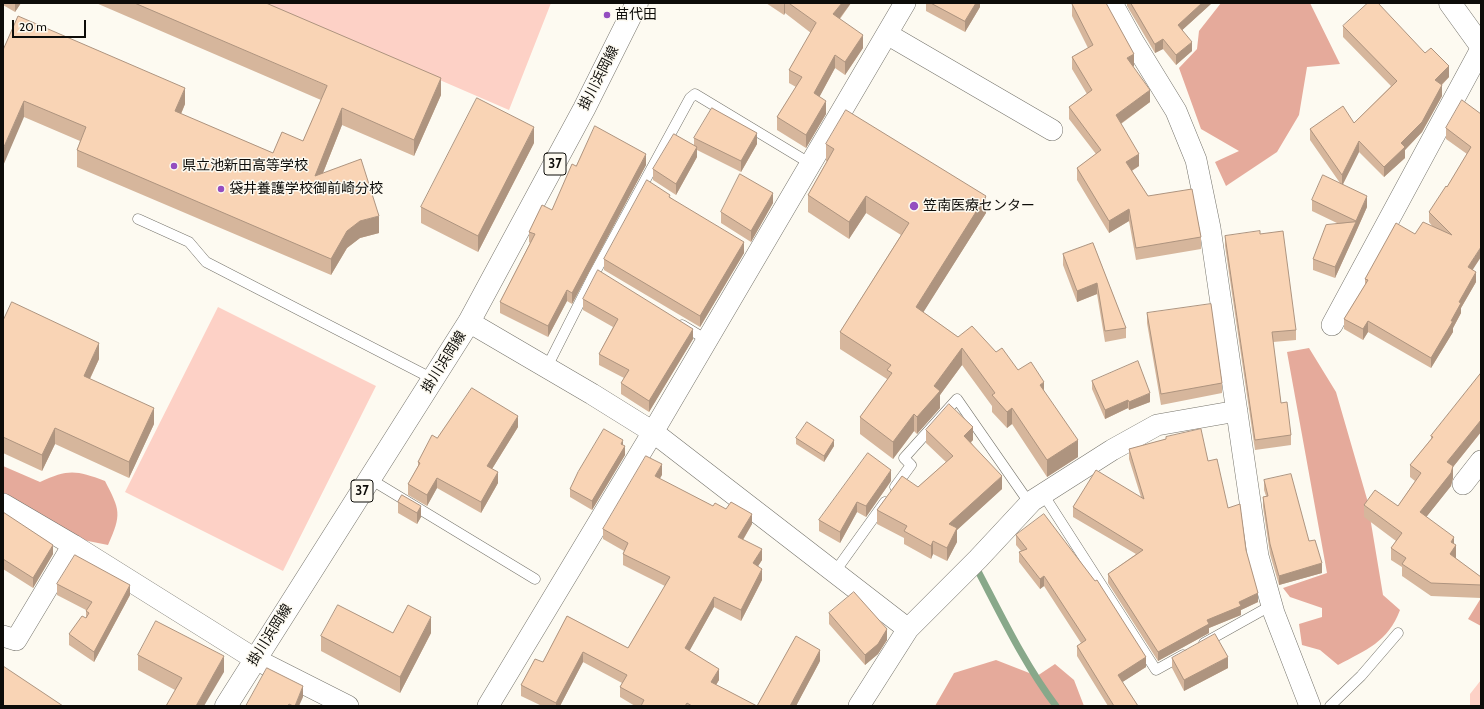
<!DOCTYPE html>
<meta charset="utf-8">
<style>
body{margin:0}
#map{position:relative;width:1484px;height:709px;overflow:hidden;background:#fdfaf1;font-family:Cabin,sans-serif}
canvas{display:block}
.frame{position:absolute;inset:0;border:4px solid #0d0c09;pointer-events:none}
.scale{position:absolute;left:12px;top:20px;width:74px;height:18px;box-sizing:border-box;border:2px solid #0d0c09;border-top:0;padding-left:5px;font-size:12px;line-height:14px;white-space:nowrap;color:#0d0c09;-webkit-text-stroke:3px #fdfaf1;paint-order:stroke}
</style>
<div id="map">
<canvas width="1484" height="709"></canvas>
<div class="frame"></div>
<div class="scale">20 m</div>
</div>
<script>
const c = document.querySelector('canvas').getContext('2d');
c.lineJoin = 'round';
function fill(path, color) {
  c.fillStyle = color;
  c.fill(path, 'evenodd');
}
function trace(path, color, width, dash) {
  c.strokeStyle = color;
  c.lineWidth = width;
  c.lineCap = dash ? 'butt' : 'round';
  c.setLineDash(dash || []);
  c.stroke(path);
}
function label(font, color, halo, rows, align = 'center') {
  c.font = font + ' Cabin,"Noto Sans JP",sans-serif';
  c.lineWidth = 3;
  c.setLineDash([]);
  c.textBaseline = 'middle';
  c.strokeStyle = halo;
  c.fillStyle = color;
  for (const [text, x, y, turn = 0] of rows) {
    c.save();
    c.translate(x, y);
    c.rotate((+turn || 0) * Math.PI / 180);
    c.textAlign = isNaN(turn) ? turn : align;
    if (halo) c.strokeText(text, 0, 0);
    c.fillText(text, 0, 0);
    c.restore();
  }
}
fill(new Path2D(`
 M262,3H551L509,110Z
 M218,307L376,386L283,571L125,492Z
 M1481,680V706H1470V694Z`), '#fdd1c6');
fill(new Path2D(`
 M1221,3H1310L1340,64L1307,67L1299,115L1277,152L1226,186L1215,162L1239,151L1201,129L1179,68L1197,49L1199,31Z
 M1309,348L1336,392L1367,499L1383,595L1400,610C1388,642 1366,650 1338,665L1320,650L1302,645L1299,624L1322,617V608L1290,597L1283,588L1327,573L1287,352Z
 M3,466L40,482C68,469 76,470 105,481C120,510 122,514 108,545L78,539L3,499Z
 M1481,598V626L1468,619Z
 M996,660L1037,676L1055,664L1074,680L1084,706H935L954,673Z`), '#e5aa9b');
trace(new Path2D(`
 M978,571C1002,617 1025,665 1056,706`), '#88a88a', 7);
const lane = new Path2D(`
 M138,219L189,242L206,262L433,379
 M682,325L707,340
 M547,367L593,276L690,98L695,94L811,164
 M370,479L535,579
 M895,487L911,465L904,458L957,399L1030,504
 M1043,494L1156,670L1183,655
 M834,573L885,502
 M1204,643L1272,605
 M1330,706L1361,676L1398,633`);
const street = new Path2D(`
 M1112,3L1133,41L1176,111L1196,160L1210,228L1258,556L1274,613L1310,706
 M887,34L1052,130
 M469,322L592,394L653,432L908,629L859,706
 M1332,325L1481,49
 M1463,484L1481,461
 M3,504L73,545L255,659L348,706
 M908,629L978,559L1032,501L1112,450L1157,425L1237,411
 M3,636L16,640L73,545
 M488,706L653,432L905,3`);
const primary = new Path2D(`
 M1450,3L1481,46
 M226,706L469,322L584,109L637,3`);
trace(lane, '#76746c', 11);
trace(street, '#76746c', 22);
trace(primary, '#76746c', 23);
trace(lane, '#fff', 10);
trace(street, '#fff', 21);
trace(primary, '#fff', 22);
fill(new Path2D(`
 M3,3H21L15,12L3,5Z
 M96,3H266L441,95L414,156L342,125L323,173L379,233L360,238L347,248L331,275L77,167V150L80,141L24,117L3,50L185,104L181,114L273,153L303,141L321,100Z
 M766,3H851L840,19L863,48L845,75L835,68L819,97L826,114L806,148L777,130V117L796,87L789,83V70L811,33L785,13L784,15Z
 M926,3H980V7L965,32L926,11Z
 M1127,3H1212L1182,30L1192,51L1176,65L1163,49L1155,53L1127,6Z
 M1072,4L1134,66L1133,67L1150,102L1121,124L1139,166L1132,171L1148,196L1201,237V249L1136,260L1129,221L1109,233L1077,180V168L1096,154L1069,119V107L1087,94L1072,69V57L1088,48L1072,16Z
 M1343,26L1449,77L1442,85V96L1422,132L1405,150V158L1384,177L1359,152L1343,184L1367,207L1335,278L1313,270V259L1339,224L1312,211V200L1340,183L1310,140V129L1354,123L1391,86L1343,37Z
 M1481,114L1473,270L1476,282L1461,308V313L1453,328V332L1431,368L1368,332L1363,340L1344,329V319L1365,285V279L1415,234L1433,227L1429,222V212L1447,187L1467,154L1446,139V128Z
 M694,138L757,144L741,172L697,150V157L676,195L653,180V169L694,145Z
 M534,143L478,252L421,223V207Z
 M826,144L986,213L923,312L958,337L996,352L1018,370L1044,391L1078,457L1047,477L1012,424L1007,428L992,412V406L962,365L940,395V408L917,434L914,431L893,459L860,434V417L887,380V379L840,349V332L901,235L866,213L849,239L808,212V195L827,161H826Z
 M646,165L572,304L567,301L548,337L500,313V302L530,243L529,242V232L552,210L576,166Z
 M670,197L744,253L700,327L604,270V259Z
 M773,203L751,242L721,223V212Z
 M1260,234L1296,330V340L1273,342L1281,403L1291,435V445L1255,450L1225,246V236Z
 M1093,243L1126,328V338L1105,342L1097,294L1077,302L1063,265V254Z
 M583,299L693,339L649,412L621,394V383L624,378L599,365V354L613,327L583,310Z
 M1147,313L1222,383V393L1161,405L1147,323Z
 M3,321L99,359L90,379L154,424L129,478L55,444L42,471L3,453Z
 M1481,373V432L1453,467V478L1451,486L1426,517L1454,544L1456,558H1455L1481,577V598L1431,596L1402,576V567L1391,560V548L1396,541L1364,517V505L1398,506L1415,481L1410,477V465L1431,439V436Z
 M1092,381L1150,402L1129,410L1128,408L1105,419L1092,389Z
 M518,427L492,469L498,483L481,513L437,488L427,506L408,495V484L418,466V462L437,438Z
 M926,430L973,440L971,442L1002,489L957,530V542L947,561L933,554L931,559L904,544V538L877,524V510L918,487L946,462L926,443Z
 M1166,437L1208,461L1246,550L1258,602L1241,610V615L1209,628V633L1158,661L1108,583V574L1136,554L1073,517V507L1141,497L1129,459V449L1166,439Z
 M796,438L834,446L824,462L796,444Z
 M623,445L625,455L592,510L570,497V489Z
 M662,475L659,479L713,506L752,524L743,540L762,560L758,566L762,580L741,621L714,607L689,651L719,680L716,685L757,706L820,661L796,706H635L620,697V687L622,683L583,662L560,706H542L521,696V685L543,662L567,616L628,648L665,586L623,565V554L624,551L603,539V529Z
 M1264,480L1309,541L1322,573L1279,585L1270,554L1263,507V497L1266,496L1264,490Z
 M891,481L866,517L857,512L840,543L819,531V520Z
 M402,495L421,517L417,524L398,513V502Z
 M3,512L53,554L33,588L3,569Z
 M1016,535L1146,667L1122,682L1138,706H1108L1077,656V646L1081,643L1044,586L1040,589L1019,562V552L1021,551L1016,545Z
 M57,584L130,595L94,662L69,645V634L86,618V610L57,595Z
 M829,613L887,640L878,654L865,665L829,624Z
 M393,633H431L400,693L321,651V636Z
 M138,655L224,672L175,690L138,670Z
 M1172,658L1228,668L1184,691L1172,668Z`), '#d6b69c');
fill(new Path2D(`
 M15,3H21L15,12Z
 M784,3H785V13L784,15Z
 M842,3H851L833,27V14Z
 M976,3H980V7L965,32V21Z
 M1202,3H1212L1178,34V25Z
 M863,35V48L845,75V62Z
 M1163,39V49L1155,53V44Z
 M1192,42V51L1176,65V55Z
 M1134,54V66L1127,70V58Z
 M835,55V68L814,107V93Z
 M1449,66V77L1435,91V80Z
 M441,78V95L414,156V140Z
 M1442,85V96L1422,132L1405,150V158L1384,177V167Z
 M185,88V104L175,128V111Z
 M1150,90V102L1116,127V115Z
 M24,101V117L3,166V149Z
 M826,101V114L806,148V135Z
 M342,108V125L315,193V176Z
 M534,127V143L478,252V236Z
 M757,133V144L741,172V161Z
 M1359,141V152L1342,186V175Z
 M697,147V157L676,195V184Z
 M646,154V165L572,304V293Z
 M1139,154V166L1126,174V162Z
 M773,193V203L751,242V231Z
 M866,196V213L849,239V222Z
 M986,196V213L916,324V307Z
 M1367,196V207L1356,232V221Z
 M1129,209V221L1109,233V221Z
 M379,216V233L360,238L347,248L331,275V259L347,231L360,221Z
 M1356,222V232L1335,278V267Z
 M744,242V253L700,327V316Z
 M1481,247V257L1468,277V267Z
 M1476,272V282L1461,308V313L1453,328V332L1431,368V358L1459,302Z
 M1097,283V294L1077,302V291Z
 M567,290V301L548,337V326Z
 M1368,321V332L1363,340V329Z
 M693,329V339L649,412V401Z
 M99,343V359L84,391V376Z
 M962,348V365L940,395V408L917,434V417L934,386Z
 M1044,382V398L1040,385Z
 M1150,393V402L1129,410V402Z
 M1128,400V408L1105,419V410Z
 M154,408V424L129,478V462Z
 M1012,408V424L1007,428V412Z
 M914,414V431L893,459V442Z
 M518,416V427L487,477V466Z
 M1481,420V432L1453,467V478L1451,486L1420,525V512L1447,462Z
 M973,427V440L964,449V436Z
 M55,428V444L42,471V455Z
 M623,440V449L625,446V455L592,510V501Z
 M834,440V446L824,462V456Z
 M1078,440V457L1047,477V460Z
 M662,464V475L655,487V476Z
 M891,470V481L866,517V506Z
 M498,472V483L481,513V502Z
 M1002,476V489L957,530V542L947,561V548L949,524Z
 M437,478V488L427,506V495Z
 M857,502V512L840,543V532Z
 M421,506V517L417,524V513Z
 M752,514V524L738,548V537Z
 M1454,537V547L1456,545V558L1450,566V554L1451,542Z
 M933,541V554L931,559V546Z
 M53,545V554L33,588V578Z
 M762,549V560L753,574V563Z
 M1322,563V573L1279,585V576Z
 M762,569V580L741,621V610Z
 M1044,576V586L1040,589V579Z
 M130,585V595L94,662V652Z
 M1258,593V602L1241,610V615L1209,628V633L1158,661V652L1207,620L1239,602Z
 M714,597V607L685,659V648Z
 M431,617V633L400,693V677Z
 M887,629V640L878,654L865,665V655Z
 M820,650V661L796,706H790Z
 M583,652V662L560,706H556V703Z
 M224,656V672L204,706H196Z
 M1146,657V667L1118,685V675Z
 M1228,657V668L1184,691V680Z
 M719,669V680L711,693V682Z
 M303,686V697L299,706H295Z`), '#ae947f');
const building = new Path2D(`
 M135,3H266L441,78L414,140L342,108L315,176L361,159L379,216L360,221L347,231L331,259L77,150L86,127L24,101L3,149V50L18,16L185,88L175,111L273,153L282,132L303,141L327,86Z
 M789,3H842L833,14L863,35L845,62L835,55L814,93L826,101L806,135L777,117L802,77L789,70L816,23Z
 M931,3H976L965,21Z
 M1075,3H1106L1134,54L1127,58L1150,90L1116,115L1139,154L1126,162L1148,196L1192,189L1201,237L1136,248L1129,209L1109,221L1077,168L1101,150L1069,107L1092,90L1072,57L1093,45L1072,4Z
 M1131,3H1202L1178,25L1192,42L1176,55L1163,39L1155,44Z
 M1368,3H1378L1425,53L1431,48L1449,66L1435,80L1442,85L1422,122L1401,143L1405,147L1384,167L1359,141L1342,175L1310,129L1343,106L1354,123L1397,81L1343,26Z
 M477,98L534,127L478,236L421,207Z
 M1462,100L1481,114L1480,115L1481,116V247L1468,267L1476,272L1459,302L1461,303L1451,321H1453L1431,358L1368,321L1363,329L1344,319L1368,280L1365,279L1396,223L1415,234L1423,222L1452,235L1429,212L1446,186L1447,187L1471,147L1446,128Z
 M712,108L757,133L741,161L694,138Z
 M846,110L986,196L916,307L958,337L972,326L996,352L1002,348L1018,370L1031,362L1044,382L1040,385L1078,440L1047,460L1012,408L1007,412L992,395L995,393L962,348L934,386L940,391L917,417L914,414L893,442L860,417L892,373L887,370L891,365L840,332L909,223L866,196L849,222L808,195L834,149L826,144Z
 M595,126L646,154L572,293L567,290L548,326L500,302L535,234L529,232L542,205L552,210L572,164L576,166Z
 M674,134L697,147L676,184L653,169Z
 M740,174L773,193L751,231L721,212Z
 M1323,175L1367,196L1356,221L1312,200Z
 M647,180L670,195L669,197L744,242L700,316L604,259Z
 M1356,222L1335,267L1313,259L1326,225Z
 M1260,231V234L1283,231L1296,330L1272,332L1281,403L1287,402L1291,435L1255,440L1225,236Z
 M1093,243L1126,328L1105,331L1097,283L1077,291L1063,254Z
 M598,270L693,329L649,401L621,383L629,370L599,354L618,319L583,299Z
 M12,302L99,343L84,376L154,408L129,462L55,428L42,455L3,437V321Z
 M1211,304L1222,383L1161,394L1147,313Z
 M1138,361L1150,393L1129,402L1128,400L1105,410L1092,381Z
 M1481,373V420L1447,462L1453,466L1451,473L1420,512L1454,537L1451,542L1456,545L1450,554L1481,577V585L1431,583L1402,564L1406,558L1391,548L1402,533L1364,505L1375,490L1398,506L1421,473L1410,465L1433,437L1431,436Z
 M472,388L518,416L487,466L498,472L481,502L437,478L427,495L408,484L420,463L418,462L432,435L437,438Z
 M949,404L973,427L964,436L1002,476L949,524L957,528L947,548L933,541L931,546L904,531L907,526L877,510L902,476L918,487L953,456L926,430Z
 M807,422L834,440L824,456L796,438Z
 M604,429L623,440L621,444L625,446L592,501L570,489L578,472Z
 M1201,429L1208,461L1217,459L1228,508L1240,504L1246,550L1258,593L1239,602L1241,606L1207,620L1209,624L1158,652L1108,574L1143,550L1073,507L1096,470L1144,499L1129,449L1166,439V437Z
 M868,453L891,470L866,506L857,502L840,532L819,520Z
 M646,456L662,464L655,476L713,506L715,503L726,509L731,502L752,514L738,537L762,549L753,563L762,569L741,610L714,597L685,648L719,669L711,682L757,706L796,636L820,650L790,706H692L687,703L685,706H641L644,700L620,687L627,675L583,652L556,703L521,685L535,659L543,662L567,616L628,648L670,577L623,554L628,543L603,529Z
 M1291,474L1309,541L1315,540L1322,563L1279,576L1270,544L1263,497L1268,496L1264,480Z
 M402,495L421,506L417,513L398,502Z
 M3,512L53,545L33,578L3,559Z
 M1044,514L1095,581L1097,580L1146,657L1118,675L1138,706H1114L1077,646L1086,640L1044,576L1040,579L1019,552L1027,549L1016,535Z
 M75,555L130,585L94,652L69,634L82,616L86,618L89,613L86,611L92,602L57,584Z
 M854,592L887,629L878,644L865,655L829,613Z
 M338,605L393,633L408,605L431,617L400,677L321,636Z
 M156,621L224,656L196,706H166L182,678L138,655Z
 M1215,634L1228,657L1184,680L1172,658Z
 M3,666L63,706H3Z
 M267,668L303,686L295,706H293L289,704L288,706H246Z`);
fill(building, '#f9d4b5');
trace(building, '#ae947f', 1);
for (const [x, y, r, color] of [
 [607,15,4,"#944dc0"],
 [174,166,4,"#944dc0"],
 [221,189,4,"#944dc0"],
 [914,206,5,"#944dc0"]
]) {
  const dot = new Path2D();
  dot.arc(x, y, r, 0, 2 * Math.PI);
  c.fillStyle = color;
  c.fill(dot);
  trace(dot, '#fdfaf1', 1.5);
}
for (const [x, y, w] of [
 [555,164,22],
 [362,491,22]
]) {
  const box = new Path2D();
  box.roundRect(x - w / 2, y - 11, w, 22, 3);
  c.fillStyle = '#fdfaf1';
  c.fill(box);
  trace(box, '#0d0c09', 1);
}
label('bold 13px', '#0d0c09', null, [
 ["37",555,164],
 ["37",362,491]
]);
label('14px', '#0d0c09', '#fdfaf1', [
 ["苗代田",615,15],
 ["県立池新田高等学校",182,166],
 ["袋井養護学校御前崎分校",229,189],
 ["笠南医療センター",923,206]
], 'left');
label('14px', '#0d0c09', '#fdfaf1', [
 ["掛川浜岡線",599,78,-63],
 ["掛川浜岡線",444,362,-58],
 ["掛川浜岡線",270,635,-58]
]);
</script>
